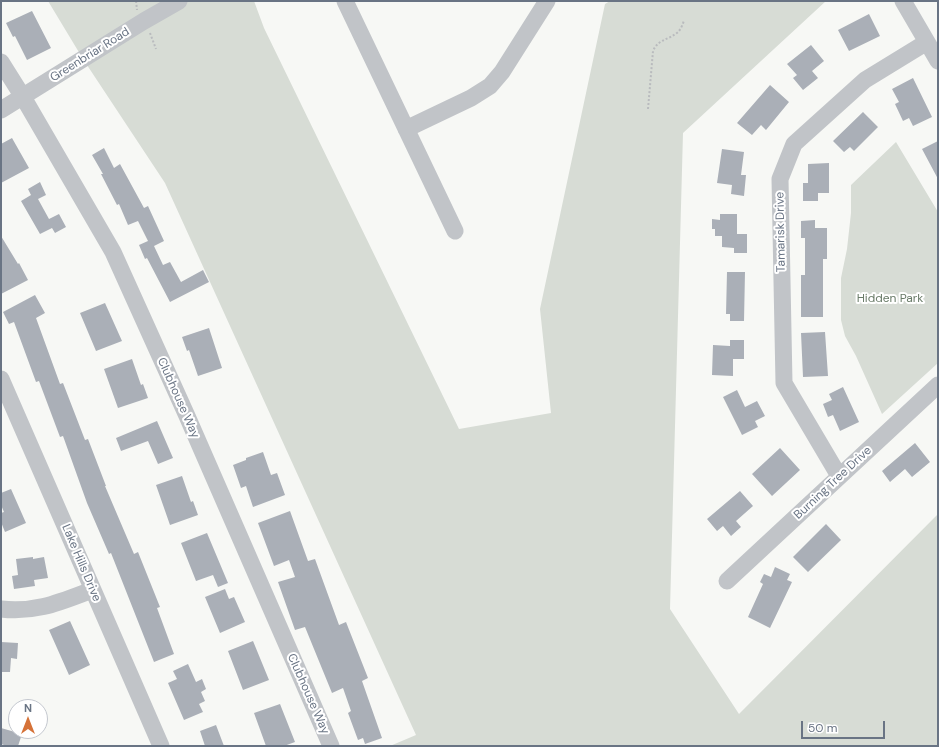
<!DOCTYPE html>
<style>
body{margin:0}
#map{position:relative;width:939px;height:747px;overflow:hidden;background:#f7f8f5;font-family:"DM Sans",sans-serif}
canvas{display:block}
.frame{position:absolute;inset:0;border:2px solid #697484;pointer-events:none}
.north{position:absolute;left:8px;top:699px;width:40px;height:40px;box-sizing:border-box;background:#fff;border:1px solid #c3c7ce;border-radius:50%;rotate:0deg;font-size:11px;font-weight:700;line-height:16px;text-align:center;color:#697484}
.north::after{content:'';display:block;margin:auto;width:14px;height:18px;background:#d57238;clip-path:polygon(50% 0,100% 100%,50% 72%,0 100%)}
.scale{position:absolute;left:801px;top:721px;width:84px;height:18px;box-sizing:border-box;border:2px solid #697484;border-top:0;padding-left:5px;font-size:12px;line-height:14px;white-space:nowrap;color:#697484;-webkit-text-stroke:3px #fff;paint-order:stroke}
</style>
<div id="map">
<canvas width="939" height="747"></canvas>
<div class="frame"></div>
<div class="north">N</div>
<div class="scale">50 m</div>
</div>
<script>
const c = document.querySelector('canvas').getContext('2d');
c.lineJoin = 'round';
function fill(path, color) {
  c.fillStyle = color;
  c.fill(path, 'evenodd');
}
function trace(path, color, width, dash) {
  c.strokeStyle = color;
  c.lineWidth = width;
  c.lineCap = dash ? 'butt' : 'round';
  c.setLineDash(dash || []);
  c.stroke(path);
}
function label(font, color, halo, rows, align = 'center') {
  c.font = font + ' "DM Sans",sans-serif';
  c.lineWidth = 4;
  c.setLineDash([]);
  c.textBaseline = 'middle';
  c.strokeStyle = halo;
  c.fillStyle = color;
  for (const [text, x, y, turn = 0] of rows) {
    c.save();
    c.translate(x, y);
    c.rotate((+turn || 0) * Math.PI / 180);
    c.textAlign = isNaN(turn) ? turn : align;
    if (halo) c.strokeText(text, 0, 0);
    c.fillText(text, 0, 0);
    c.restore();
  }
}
fill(new Path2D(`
 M48,1H254L264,28L459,429L551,413L540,309L605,4L610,1H826L683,133L670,609L739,714L938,514V746H390L416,735L165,183L83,59Z
 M896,142L938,212V363L882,414L856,356L845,336L841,320V278L847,249L851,213V185Z`), '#d7dcd5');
fill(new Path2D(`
 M32,11L51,48L27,60L15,36L13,37L6,23Z
 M869,14L880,36L849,51L838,30Z
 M811,45L824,61L812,71L818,78L803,90L793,78L797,75L787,64Z
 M913,78L932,117L913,126L909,118L903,121L895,104L899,102L892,89Z
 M770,85L789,102L766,130L761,125L752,135L737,123Z
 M863,112L878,127L854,151L850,147L844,152L833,141Z
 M12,138L29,168L1,183V144Z
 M938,141V179L922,149Z
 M104,148L114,168L120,164L144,208L148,206L164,241L154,246L163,265L170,262L181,282L203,270L209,282L170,302L147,258L145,259L139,245L148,241L138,221L128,225L119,204L117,205L101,174H103L92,155Z
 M722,149L744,152L741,175H746L744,196L731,194L732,185L717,183Z
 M829,163V193H818V201H803V183H808V164Z
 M40,182L46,195L38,199L49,219L59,214L66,227L55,233L52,228L40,234L21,201L31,195L28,189Z
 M720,214H737V234H747V253H734V248L722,247V236H715V229H712V219L720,220Z
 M815,220V228H827V259H823V317H801V275H805V238H801V221Z
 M1,236L18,264L19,263L28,280L1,294Z
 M727,272H745L744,321H730V314H726Z
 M35,295L45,313L36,318L60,384L63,383L85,440L88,439L106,486H105L134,554L138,552L160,607L157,608L174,654L154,662L111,553L109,554L87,503L63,436L60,437L39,381L36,382L14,322L9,324L3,312Z
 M105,303L122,341L96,351L80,313Z
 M209,328L222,368L198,376L189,350L187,351L182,337Z
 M825,332L828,376L803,377L801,333Z
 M730,340H744V359H733V376L712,375L713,345L730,346Z
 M132,359L141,385L143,384L148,398L118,408L104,369Z
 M843,387L859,422L840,431L833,415L828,417L823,404L832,400L829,394Z
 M737,390L745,407L757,401L765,416L755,421L758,427L742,435L723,397Z
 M157,421L173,458L158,464L148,441L121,451L116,438Z
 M915,443L930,462L912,477L905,469L890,482L882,471Z
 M780,448L800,470L772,496L752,474Z
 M263,452L271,475L277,473L285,495L253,507L246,486L241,488L233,465L246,460V458Z
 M182,476L191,502L193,501L198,515L170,525L156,485Z
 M11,489L26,523L5,532L1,522V513L4,512L1,505V493Z
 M740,491L753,506L736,521L741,527L731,536L723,526L717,531L707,519Z
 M290,511L308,561L315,559L339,625L346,622L368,678L362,681L382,738L365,744L363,738L358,740L348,713L351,711L343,688L332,693L305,627L295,630L278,582L295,577L289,560L274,566L258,523Z
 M826,524L841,540L808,572L793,557Z
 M207,533L228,583L218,587L213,575L196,581L181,543Z
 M33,557V559L44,557L48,578L34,580L35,586L14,589L12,576L18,575L16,559Z
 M775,567L790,574L787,580L792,582L770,628L748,617L763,584L760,582L764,574L771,577Z
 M225,589L229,599L234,597L245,622L220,633L205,597Z
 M70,621L90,665L69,675L49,630Z
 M253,641L269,680L243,690L228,651Z
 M1,642L18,643L17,659L11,658L10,672H1Z
 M188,664L196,682L202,679L206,689L201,692L205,701L199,704L203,712L184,720L168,683L177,679L173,671Z
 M280,704L295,742L284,746H266L254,713Z
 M216,725L224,746H205L200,731Z
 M1,728L22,734L18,746H7L1,744Z`), '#aaafb7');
trace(new Path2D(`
 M136,1L137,10
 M150,33L156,49
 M648,109L653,51C658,39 669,40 678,32C681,29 683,24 684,20`), '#b9bbbe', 2, [2, 2]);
trace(new Path2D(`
 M345,1L455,231
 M903,1L938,61
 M1,62L23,97L113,252L187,416L331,746
 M1,110L144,21L179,1
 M406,129L471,98L490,86L502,72L547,1
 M1,379L161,746
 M839,476L784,383L780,179L794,144L865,80L927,42
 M727,581L938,385
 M1,609C36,613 60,602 92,590`), '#c1c4c8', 17);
label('12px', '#697484', '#fff', [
 ["Greenbriar Road",90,55,-32],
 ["Tamarisk Drive",781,232,-91],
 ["Clubhouse Way",178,398,66],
 ["Burning Tree Drive",833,483,-43],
 ["Lake Hills Drive",81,563,67],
 ["Clubhouse Way",308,694,66]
]);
label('12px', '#697b68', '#fff', [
 ["Hidden Park",890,299]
]);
</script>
